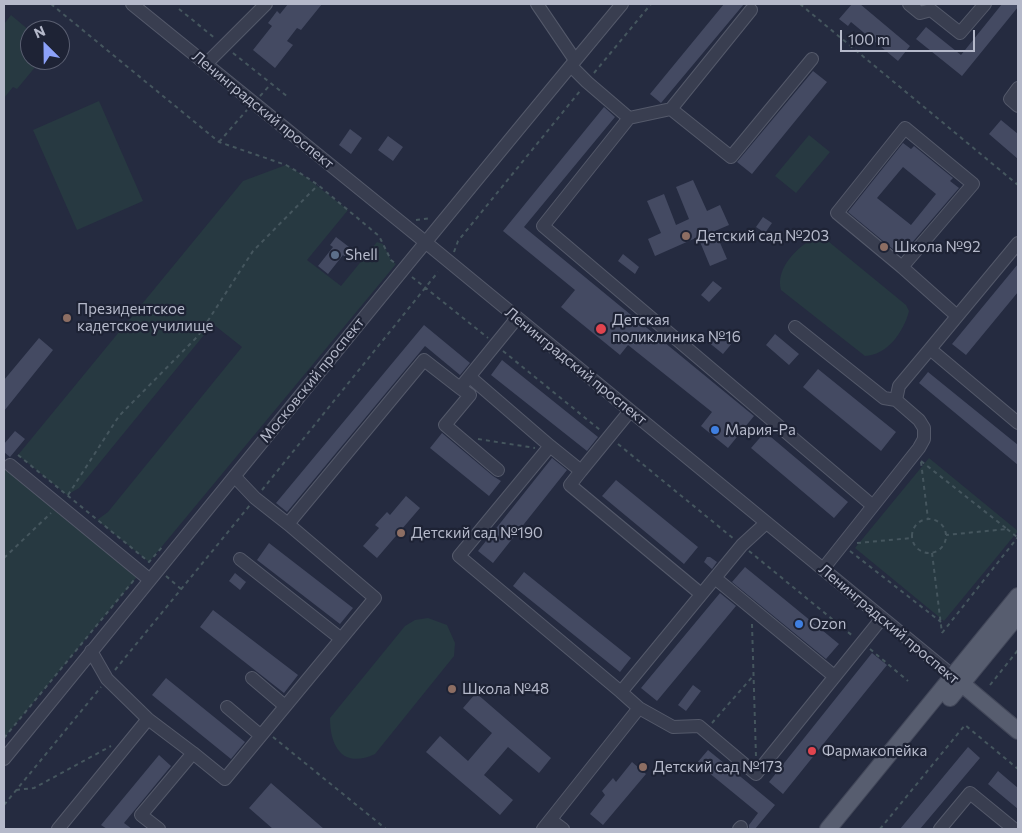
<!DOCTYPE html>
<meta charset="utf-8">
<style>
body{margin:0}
#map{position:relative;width:1022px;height:833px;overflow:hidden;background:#252b40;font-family:Commissioner,sans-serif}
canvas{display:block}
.frame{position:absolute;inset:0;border:5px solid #b5b9ca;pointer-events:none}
.north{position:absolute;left:20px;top:20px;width:50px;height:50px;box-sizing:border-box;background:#1e2335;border:1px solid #5a5f71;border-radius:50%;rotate:337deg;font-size:14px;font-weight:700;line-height:20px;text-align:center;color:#b5b9ca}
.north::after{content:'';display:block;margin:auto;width:18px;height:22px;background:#8ca1f9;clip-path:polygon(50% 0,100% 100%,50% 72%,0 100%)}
.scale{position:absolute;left:840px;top:30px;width:135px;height:22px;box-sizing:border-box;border:2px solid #b5b9ca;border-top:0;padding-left:6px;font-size:15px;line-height:18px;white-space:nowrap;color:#b5b9ca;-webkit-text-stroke:4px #1e2335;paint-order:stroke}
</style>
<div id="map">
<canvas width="1022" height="833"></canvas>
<div class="frame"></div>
<div class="north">N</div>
<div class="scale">100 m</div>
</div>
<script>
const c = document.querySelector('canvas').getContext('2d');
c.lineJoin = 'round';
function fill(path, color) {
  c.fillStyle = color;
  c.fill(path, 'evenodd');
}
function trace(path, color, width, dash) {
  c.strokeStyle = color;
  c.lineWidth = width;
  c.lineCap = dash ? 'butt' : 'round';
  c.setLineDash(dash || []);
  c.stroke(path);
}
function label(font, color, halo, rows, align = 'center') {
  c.font = font + ' Commissioner,sans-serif';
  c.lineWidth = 4.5;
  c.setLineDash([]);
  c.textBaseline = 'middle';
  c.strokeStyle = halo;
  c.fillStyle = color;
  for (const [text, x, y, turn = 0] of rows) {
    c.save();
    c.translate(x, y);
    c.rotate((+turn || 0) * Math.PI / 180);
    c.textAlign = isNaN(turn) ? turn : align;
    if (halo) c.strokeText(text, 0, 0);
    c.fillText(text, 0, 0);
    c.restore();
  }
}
fill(new Path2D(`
 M11,15L30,31V60H41L17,89L13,87L4,98V24Z
 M99,101L143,201L77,230L33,130Z
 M809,135L830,152L796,193L775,176Z
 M286,165L303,175L348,210L307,260L341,286L377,242L383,244L391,260L396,264L149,562L97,520L108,512L242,347L213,324L79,488L67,495L18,455L243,181Z
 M816,237H823L906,305L909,311C904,331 888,355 865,356L781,290C775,268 798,246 816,237Z
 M929,458L1018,531L944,621L855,548Z
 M10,465L141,572L4,738V472Z
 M428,618L447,625L455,643L454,656L375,754C343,769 330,747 330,718L405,626L415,620Z`), '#273941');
fill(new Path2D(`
 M288,4H322L301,30L297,28L287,41L293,45L275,68L253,50L272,26L268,23L277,11L280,14Z
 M724,4H744L661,103L650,94Z
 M852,4H860L910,46L898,61L851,22L848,26L839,19Z
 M1002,4H1018V7L962,76L916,39L926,27L961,55Z
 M813,71L827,82L752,174L737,162Z
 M604,107L615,117L524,227L754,416L728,448L701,426L712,412L628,345L620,355L561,307L575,290L503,231Z
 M1001,120L1018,134V159L989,134Z
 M350,129L362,138L351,154L339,145Z
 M388,136L403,147L393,161L378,150Z
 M903,143L911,149L914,146L953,178L950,181L959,188L904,252L898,246L894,250L848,212ZM903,167L936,194L911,225L877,198Z
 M693,180L707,211L720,205L729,225L715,231L727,259L710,266L698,237L655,256L648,239L661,233L647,201L664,194L676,225L689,219L676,187Z
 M763,217L772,223L765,233L756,227Z
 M336,237L353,250L346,258L343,255L328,274L318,266L333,247L330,245Z
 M623,254L639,267L635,274L618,261Z
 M1018,264V292L966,355L952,344Z
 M713,281L722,288L709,302L701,295Z
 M424,325L470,363L460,375L425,346L287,512L276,503Z
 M717,329L733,342L723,354L707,341Z
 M775,334L799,354L789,365L766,345Z
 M39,338L53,350L4,411V380Z
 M502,360L598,437L587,451L491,375Z
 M818,369L896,432L881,451L803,387Z
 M928,372L1018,445V465L919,383Z
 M15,431L25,439L10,457L4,452V444Z
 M765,432L848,502L834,518L751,448Z
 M442,433L493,476L501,481L489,496L430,448Z
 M552,458L567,470L493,563L478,551Z
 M616,480L698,547L684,564L602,496Z
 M406,496L420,508L377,558L363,546L379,528L375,525L387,512L390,515Z
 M269,543L353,608L340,624L257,560Z
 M707,557H710L717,562L712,569L704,562Z
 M745,567L839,644L826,659L732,582Z
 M524,572L631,658L620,672L513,586Z
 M235,573L246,582L240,590L229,581Z
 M720,593L736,606L657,701L641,688Z
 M213,610L298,675L284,693L200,627Z
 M872,653L887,665L783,794L769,782Z
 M166,678L245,742L231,759L152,695Z
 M693,685L701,691L686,711L678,705Z
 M476,693L551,758L539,773L508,747L484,775L513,800L500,815L426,752L440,736L468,761L492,733L463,708Z
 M968,747L980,758L920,829H900Z
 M708,750L775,805L755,829H749V825L758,813L697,763Z
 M159,755L171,766L124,823L132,829H107L101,825Z
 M632,762L646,774L603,825L590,814L605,795L602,791L613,778L616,782Z
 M998,771L1018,788V809L988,784Z
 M271,783L324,829H273L249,808Z`), '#444a62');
const minor = new Path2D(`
 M132,4L424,241L953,676
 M537,4L575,60
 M909,4L920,13L931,10L960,33L985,4
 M751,10L671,109L629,118L543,226L873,506
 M206,64L266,4
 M571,66L587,82L629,118
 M1018,88L1010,99L1018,106
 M671,109L731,157L812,59
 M902,267L837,213L905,128L973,184L902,267L957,316
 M795,327L884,398L896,400L919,420L924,428V439L919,448L823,569
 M930,349L1018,243
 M470,377L550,446
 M460,388L470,395L445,425L498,470
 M896,400L899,386L930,349L1018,423
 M10,465L150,580
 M581,471L570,485L701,594
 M235,477L255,498L288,524
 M240,559L340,638
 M715,578L834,676
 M91,651L107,679L148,719L193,753
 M252,678L285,706
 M621,692L459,556L550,446L581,471L630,411
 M227,707L260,735
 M639,708L673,727L699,726L756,774L882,618
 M4,759C210,507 414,254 622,4
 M551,820L563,829
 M58,829L148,719
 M159,829L141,815L193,753L225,779L375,598L288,524L424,360L460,388L517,318
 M543,829L639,708L621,692L742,545L766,523
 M739,829L741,827
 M940,829L970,793L1014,829`);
const major = new Path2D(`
 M955,678L1018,731
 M950,698L1018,615
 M828,829L1018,596`);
trace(minor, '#54596a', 14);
trace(major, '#424759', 18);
trace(new Path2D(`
 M51,4L219,142L286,165L303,175L318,185L379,236L391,260L395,263
 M800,4L1018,185
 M179,9L216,39
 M233,53L288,97
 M594,73L651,4
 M260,96L271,84
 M219,142L247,110
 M416,220L431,218
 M454,252L458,241L580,91
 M412,277L488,338
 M503,351L600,430
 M478,439L535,448
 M618,444L734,539
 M18,455L149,562L163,546
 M921,461L1007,529L946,535
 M921,462L928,519
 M262,490L438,272
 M68,495L119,416L198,336L253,251L318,185
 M912 536a17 17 0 1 1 34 0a17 17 0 1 1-34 0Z
 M1007,529L1017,537
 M857,543L912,538
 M749,551L854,637
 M850,551L941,622
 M932,553L942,633
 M4,558L51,513
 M166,576L181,589
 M752,624L756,757
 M942,633L1018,537
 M870,649L908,681
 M115,670L250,505
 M990,685L1018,650
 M712,723L753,676
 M273,737L386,829
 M4,738L134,580
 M16,790L34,788L111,746
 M4,805L101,687
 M880,829L965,725L1018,769`), '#45565e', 2, [4, 4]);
trace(minor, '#393e50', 12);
trace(major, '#575d6f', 16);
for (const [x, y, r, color] of [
 [686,236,5,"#8d6e63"],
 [884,247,5,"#8d6e63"],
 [335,255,5,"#5c6f8a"],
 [67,318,5,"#8d6e63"],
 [601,329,6,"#e0444e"],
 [715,430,5,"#3f7fe0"],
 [401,533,5,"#8d6e63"],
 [799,624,5,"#3f7fe0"],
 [452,689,5,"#8d6e63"],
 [812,751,5,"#e0444e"],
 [643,767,5,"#8d6e63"]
]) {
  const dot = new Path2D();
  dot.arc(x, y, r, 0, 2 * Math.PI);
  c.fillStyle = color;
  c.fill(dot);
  trace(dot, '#1e2335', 2);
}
label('15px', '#b5b9ca', '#1e2335', [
 ["Ленинградский проспект",263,110,39],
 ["Ленинградский проспект",576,366,39],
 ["Московский проспект",312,380,-51],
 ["Ленинградский проспект",889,624,40]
]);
label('15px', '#b5b9ca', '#1e2335', [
 ["Детский сад №203",696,236],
 ["Школа №92",894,247],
 ["Shell",345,255],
 ["Президентское",77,309],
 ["кадетское училище",77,326],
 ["Детская",612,320],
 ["поликлиника №16",612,337],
 ["Мария-Ра",725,430],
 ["Детский сад №190",411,533],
 ["Ozon",809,624],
 ["Школа №48",462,689],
 ["Фармакопейка",822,751],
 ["Детский сад №173",653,767]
], 'left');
</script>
